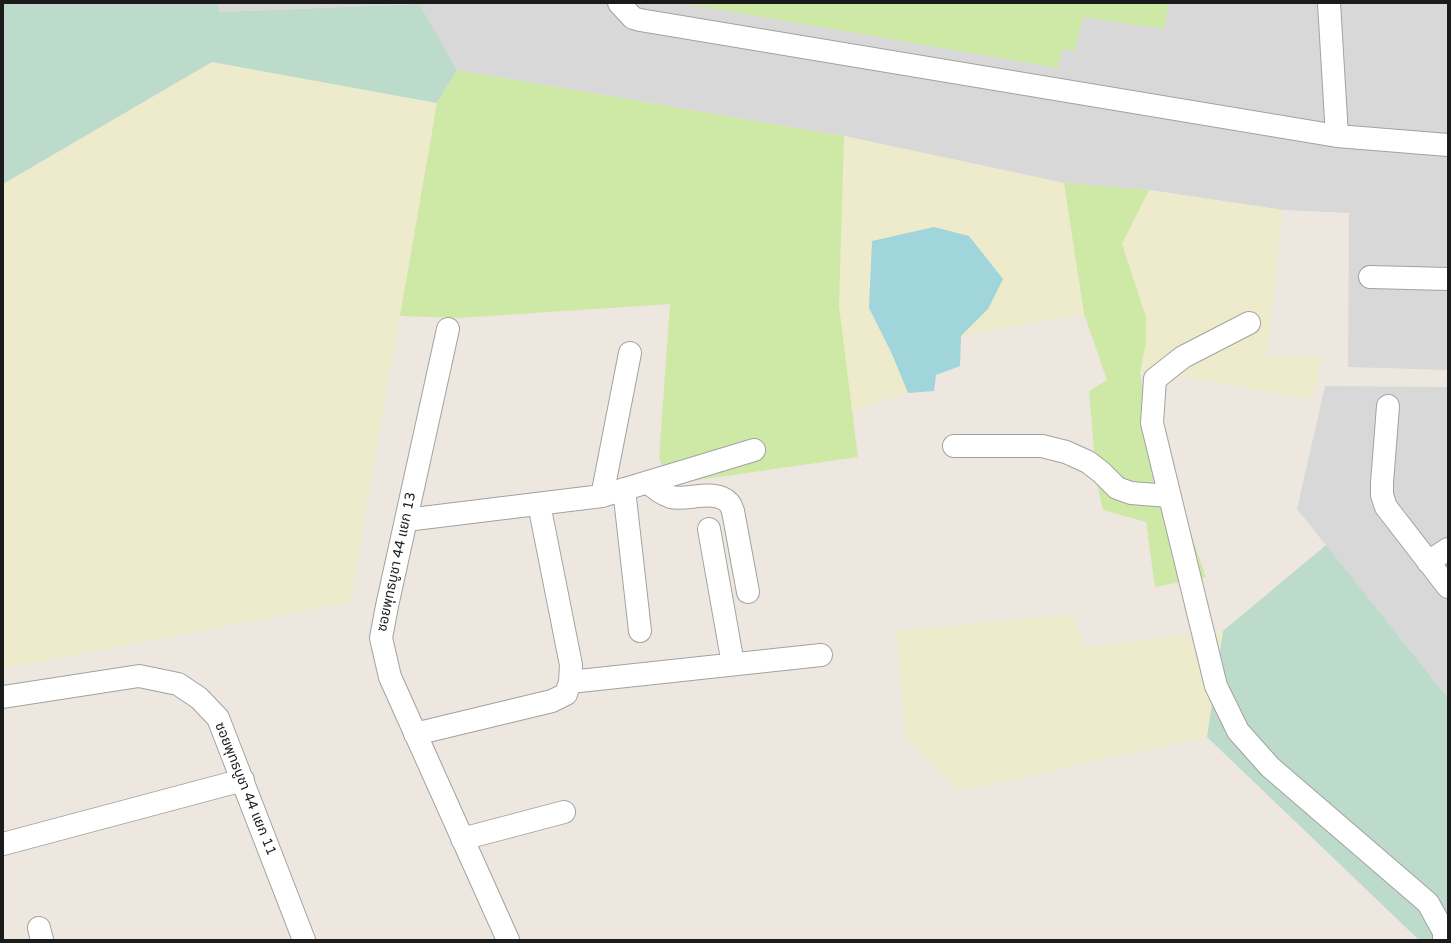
<!DOCTYPE html>
<meta charset="utf-8">
<style>
body{margin:0}
#map{position:relative;width:1451px;height:943px;overflow:hidden;background:#ede7e0;font-family:"Varela Round",sans-serif}
canvas{display:block}
.frame{position:absolute;inset:0;border:4px solid #1b1b1b;pointer-events:none}
</style>
<div id="map">
<canvas width="1451" height="943"></canvas>
<div class="frame"></div>
</div>
<script>
const c = document.querySelector('canvas').getContext('2d');
c.lineJoin = 'round';
function fill(path, color) {
  c.fillStyle = color;
  c.fill(path, 'evenodd');
}
function trace(path, color, width, dash) {
  c.strokeStyle = color;
  c.lineWidth = width;
  c.lineCap = dash ? 'butt' : 'round';
  c.setLineDash(dash || []);
  c.stroke(path);
}
function label(font, color, halo, rows, align = 'center') {
  c.font = font + ' "Varela Round","Noto Sans Thai",sans-serif';
  c.lineWidth = 3.5;
  c.setLineDash([]);
  c.textBaseline = 'middle';
  c.strokeStyle = halo;
  c.fillStyle = color;
  for (const [text, x, y, turn = 0] of rows) {
    c.save();
    c.translate(x, y);
    c.rotate((+turn || 0) * Math.PI / 180);
    c.textAlign = isNaN(turn) ? turn : align;
    if (halo) c.strokeText(text, 0, 0);
    c.fillText(text, 0, 0);
    c.restore();
  }
}
fill(new Path2D(`
 M217,3H1448V370L1348,367L1349,213L1283,210L1149,190L1064,183L844,136L457,70L418,4L220,12Z
 M1325,386L1448,387V698L1297,509Z`), '#d9d8d8');
fill(new Path2D(`
 M212,62L437,103L350,602L3,669V184Z
 M844,136L1064,183L1084,314L961,336L988,309L892,354L908,393L852,411L839,306Z
 M1149,190L1283,210L1267,356H1323L1312,400L1175,375L1140,373L1146,342L1122,244Z
 M1072,614L1085,647L1223,631L1207,737L959,791L906,737L896,631Z`), '#edebcb');
fill(new Path2D(`
 M682,3H1169L1164,29L1083,17L1075,51L1062,49L1058,68Z
 M457,70L844,136L839,306L858,457L670,484L659,458L670,304L458,318L400,316L437,103Z
 M1064,183L1149,190L1122,244L1146,317V342L1140,373L1146,406L1206,577L1155,587L1146,522L1103,510L1097,484L1089,391L1107,380L1084,314Z`), '#cee9a5');
fill(new Path2D(`
 M3,3H217L220,12L419,4L457,70L437,103L212,62L3,184Z
 M1326,545L1448,698V940H1419L1207,737L1223,631Z`), '#bddbca');
fill(new Path2D(`
 M934,227L969,236L1003,279L988,309L961,336L960,366L936,375L934,391L908,393L892,354L869,308L872,241Z`), '#a0d5dc');
const minor = new Path2D(`
 M619,3L633,18L640,20L1337,136L1448,145
 M1329,3L1337,136
 M1370,277L1448,279
 M1249,323L1183,357L1155,379L1152,423L1216,686L1238,731L1270,767L1428,903L1444,932V940
 M448,329L387,606L381,638L390,677L508,940
 M1388,406L1382,483V495L1386,507L1448,587
 M954,446H1042L1066,452L1088,462L1101,472L1117,488L1131,493L1169,496
 M648,482C655,489 662,494 671,497C687,501 716,488 729,503C731,505 732,509 733,511L748,592
 M624,489L640,631
 M602,496L630,353
 M406,520L602,496L754,450
 M709,529L733,664
 M1428,562L1448,549
 M570,682L821,655
 M3,697L139,676L178,684L199,698L218,718L304,940
 M415,734L552,701L566,694L570,682L571,665L539,504
 M462,839L564,812
 M3,844L243,780
 M39,928L42,940`);
trace(minor, '#a2a2a2', 24);
trace(minor, '#fff', 22);
label('14px', '#1b1b1b', '#fff', [
 ["ซอยพุทธบูชา 44 แยก 13",397,562,-78],
 ["ซอยพุทธบูชา 44 แยก 11",245,789,68]
]);
</script>
